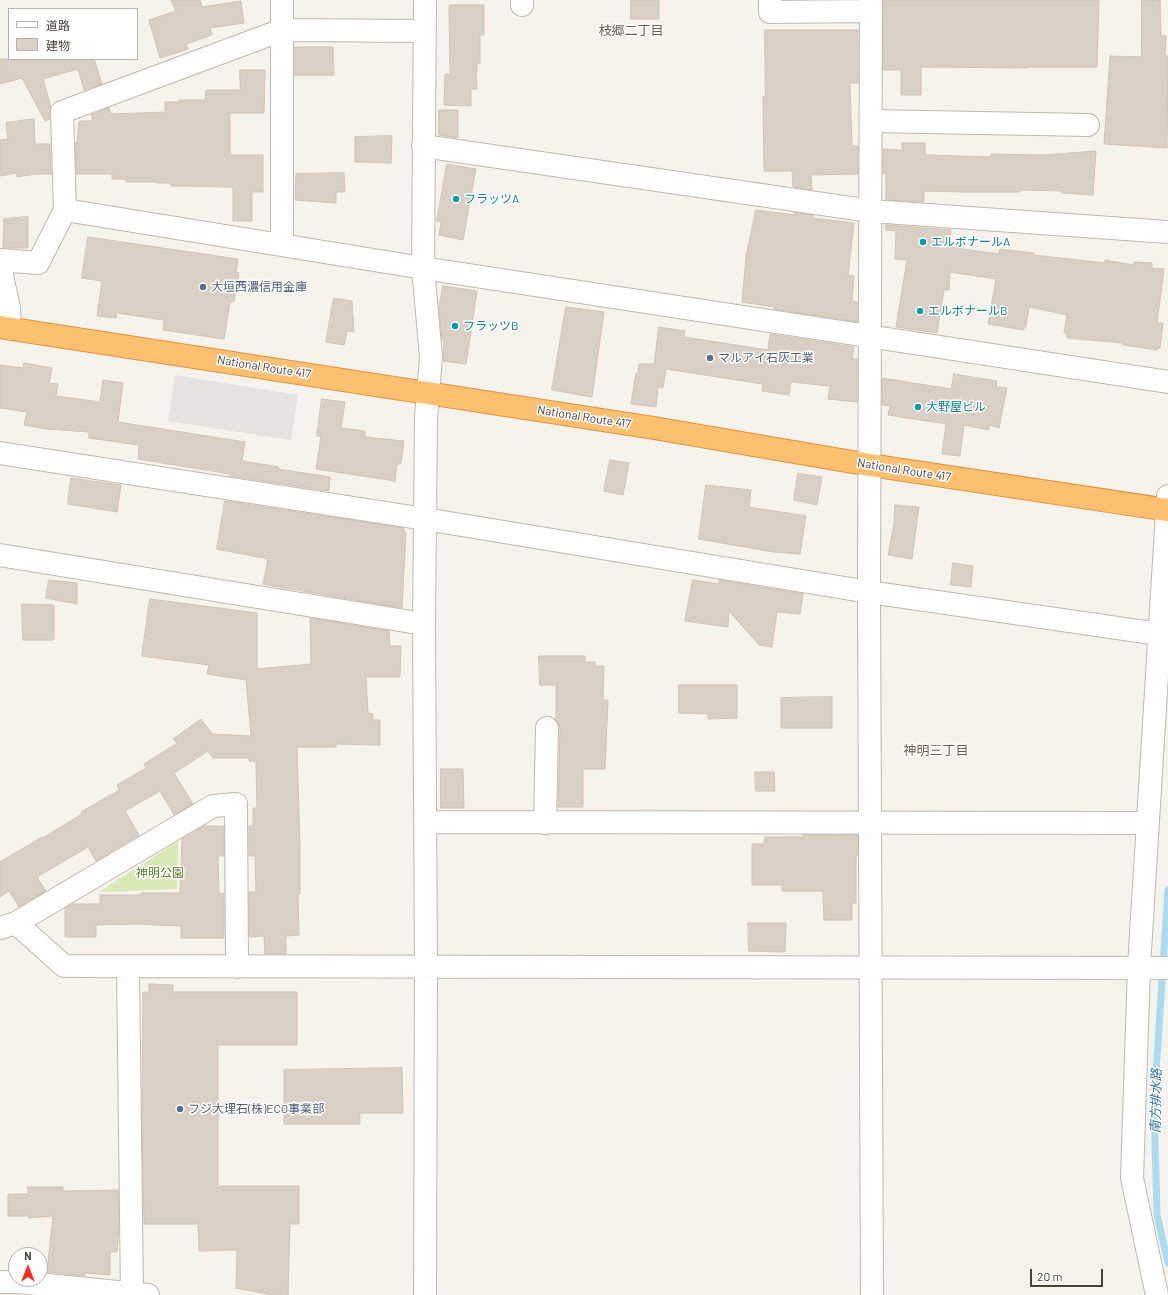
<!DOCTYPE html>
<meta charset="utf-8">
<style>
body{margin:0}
#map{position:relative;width:1168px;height:1295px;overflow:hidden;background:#f6f2ec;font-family:Barlow,"Noto Sans JP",sans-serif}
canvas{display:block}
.legend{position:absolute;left:8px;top:8px;width:130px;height:52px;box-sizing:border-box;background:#fff;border:1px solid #b7b3b0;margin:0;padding:5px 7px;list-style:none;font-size:12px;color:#4a4239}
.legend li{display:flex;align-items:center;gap:8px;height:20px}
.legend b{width:20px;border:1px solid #b7b3b0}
.north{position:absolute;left:8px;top:1247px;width:40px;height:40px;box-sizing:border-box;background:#fff;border:1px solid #b7b3b0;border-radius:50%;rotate:0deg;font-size:11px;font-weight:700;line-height:16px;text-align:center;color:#4a4239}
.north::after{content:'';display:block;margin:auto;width:14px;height:18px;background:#f82b20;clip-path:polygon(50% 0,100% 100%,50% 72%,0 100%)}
.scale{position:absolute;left:1030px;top:1269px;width:73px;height:18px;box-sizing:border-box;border:2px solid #4a4239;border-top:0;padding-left:5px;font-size:12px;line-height:14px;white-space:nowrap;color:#4a4239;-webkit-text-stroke:3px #fff;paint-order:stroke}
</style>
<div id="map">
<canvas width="1168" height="1295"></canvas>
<ul class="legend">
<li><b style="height:5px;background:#fff"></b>道路</li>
<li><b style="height:11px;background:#dacfc4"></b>建物</li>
</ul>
<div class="north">N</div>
<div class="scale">20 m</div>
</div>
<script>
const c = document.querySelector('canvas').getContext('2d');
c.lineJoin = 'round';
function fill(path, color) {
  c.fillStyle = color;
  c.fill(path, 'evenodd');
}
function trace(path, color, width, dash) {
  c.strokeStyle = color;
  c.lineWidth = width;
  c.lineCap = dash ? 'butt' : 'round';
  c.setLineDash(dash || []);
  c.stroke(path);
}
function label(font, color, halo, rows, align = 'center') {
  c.font = font + ' Barlow,"Noto Sans JP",sans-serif';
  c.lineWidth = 3;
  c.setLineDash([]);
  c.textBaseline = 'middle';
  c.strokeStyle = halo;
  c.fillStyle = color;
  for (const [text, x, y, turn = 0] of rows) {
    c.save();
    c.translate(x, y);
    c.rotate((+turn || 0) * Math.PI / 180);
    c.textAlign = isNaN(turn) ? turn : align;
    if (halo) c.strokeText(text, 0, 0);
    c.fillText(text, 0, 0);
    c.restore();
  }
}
fill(new Path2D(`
 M178,841L177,889L99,892Z`), '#d7e9b5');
fill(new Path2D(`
 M175,375L298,395L291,440L168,421Z`), '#e5e2e0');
trace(new Path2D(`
 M1168,890L1154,1103L1157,1215L1168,1263`), '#aadbf1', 7);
const building = new Path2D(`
 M171,0H200L202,7L241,1L244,23L210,28L212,35L186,44L188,49L160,58L149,20L176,11Z
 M631,0H659V19H631Z
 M883,0H1099L1097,67H1028V68L921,67V95H901V70H883Z
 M1142,0H1160L1161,36H1166L1165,56H1168L1167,148L1104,144L1110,56L1141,57Z
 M450,5H484V35H480V63H477V71H476L477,89H471V106L444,105L445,74H450L449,7Z
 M765,30H858V83H850L852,146H858V174L811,175L812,190L793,187L792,171H764L763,97H765Z
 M294,47H333L334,75H294Z
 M0,59H94L102,84L84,90L78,69L43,79L51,107L50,119L45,121L22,78L0,84Z
 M240,70H265L264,113H230V155H263V192H252V221H233V187L171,186V183H157V182H126V179H112V174H76L75,143H77L79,121H93L91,115L109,108L111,114L165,112V102H179V100H205L206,90H240Z
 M439,110H458V138L439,135Z
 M34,119L35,144H50L51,174H36L17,177L16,173L0,176V140L8,139L6,123Z
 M392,136L391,163L355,162V137Z
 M902,143H925V155L991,157V154L1043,155L1096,151L1093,195L1062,193V191L1021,190V192H961L924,191V202L886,200V174H883V149L902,150Z
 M447,164L476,169L463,240L439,235L441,222L437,221Z
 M344,173L345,192H336V203L295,200L296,174Z
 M756,210L794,215V212L813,215V218L854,223L848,275L854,276L852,301L857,302V322L774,309V307L742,302L746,257Z
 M28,217V248H3L4,219Z
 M886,225L951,230L950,247L999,254L1000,249L1034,253V255L1105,263V260L1133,265L1134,262L1152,263V268L1164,269L1157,323H1163L1160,348H1157V350L1123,345V343L1067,338V333H1064L1067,315L1029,307L1026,327H1024V330L988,324L996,279L950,272L949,290H944L937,333L896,327L907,260L895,259L896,231L886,230Z
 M88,237L238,259L236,272L239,273L234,302H230L224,339L163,330L164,320L117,313L116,318L97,316L102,281L82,278Z
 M443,286L477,291L466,364L443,361L444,341L442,340L439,309Z
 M334,298L352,301L354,332L347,331L344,345L326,342Z
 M566,307L604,312L592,397L552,390Z
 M659,327L685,331L684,337L768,350L770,334L854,347L852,359H857V402L828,399L830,386L791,382L789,395L762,391L763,384L666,369L663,388L658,387L656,407L631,404L636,373H638L639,364H654Z
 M24,363L52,368L49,383L58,384L56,396L100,402L103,380L123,383L118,422L245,442L242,461L279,467L278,469L330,477L329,491L230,476V474L138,459L139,445L89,438V432L47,429L24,425L27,412L0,408V365L23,368Z
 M954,374L997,381L996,387L1007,388L999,428L989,425V430L964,425L960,456L942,454L946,424L888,415L890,406L882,405V378L951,389Z
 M322,399L345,402L341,428L365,431V437L404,441L401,464H397L395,481L316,469L321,436H317Z
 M610,460L629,463L623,495L604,491Z
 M798,473L822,477L817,505L794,500Z
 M71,478L121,485L117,512L68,504Z
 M706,485L751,490L749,507L806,516L800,554L773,552L699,539Z
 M225,501L404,528V532L406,533L402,608L314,593L263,584L268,559L217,549Z
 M895,505L919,507L912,559L888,555L894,524Z
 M953,563L973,566L971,587L951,585Z
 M49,580L77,583V604L46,598Z
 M693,580L719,584V580L803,594L800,614L777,612L772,647L759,645L729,611L728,627L685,621Z
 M150,599L257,613V669L311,664L310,618L389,631L390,646H401L400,677H366L368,713L373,714V720H380V745L336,744V747H297L300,845V894H298L299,935L286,936V954H265L264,936L249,937V892H256L255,856H249V826H253V808H257L256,762L249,761V758H213L208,751L174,773L193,804L174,815L160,791L125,811L139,835L96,861L88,847L37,877L46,891L19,907L9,891L0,897V862L42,837L43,838L82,814L81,812L119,790L117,785L146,768L144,764L177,743L173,739L201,719L212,734L251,736L246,680L207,674L209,665L142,656Z
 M22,604L54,605V640H23Z
 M539,656H585V662H595V666H604L603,700H608L605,769H583V807H558L560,728L558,722L556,720V685H540Z
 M679,685H737V718L708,719V714L679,713Z
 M832,697V728H781V698Z
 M441,769H463L464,808H441Z
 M755,772H774L775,791H756Z
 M206,825V826H224V856H218L219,894L224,893V938H181V926L136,924L96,925V937H65V908L73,904H100V895H141V893H180L182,839Z
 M803,835H858V856H856V903H852V920H824L823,891H782V885H752V844H764L765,837H803Z
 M748,923H786L785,952L749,951Z
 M149,984L173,985V992H297V1045H218V1186H299V1224H290L288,1295H272L236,1288L237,1250L199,1251L198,1224H144L142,1114L143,992H149Z
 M402,1068L403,1113H360V1124H284V1070Z
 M28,1187H63V1191L118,1190L119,1225L117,1252H110V1275L85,1273V1276L47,1272L53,1216L29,1218V1216H8V1194H28Z`);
fill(building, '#dacfc4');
trace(building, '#d2c3b4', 1);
const minor = new Path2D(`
 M282,0V245
 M425,0L423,268L431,357L426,417L424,624L426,967L425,1295
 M522,0V5
 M770,0V12L871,11
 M871,0L869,592L872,1295
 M871,121L1088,125
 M423,146L871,211L1168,232
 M65,210L62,112L282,30L424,31
 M0,260L38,263L65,210L423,268L1168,382
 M0,266L9,308L10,329
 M0,453L425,519L869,592L1159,634
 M0,555L424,624
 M425,822L1148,823
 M545,823L547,728
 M16,923L213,806L236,804L237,967
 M0,928L16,923L64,966L1168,968
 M128,967L132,1295
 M0,1282H17L148,1295
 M1157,1295L1132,1178L1139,967L1168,496`);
const highway = new Path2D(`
 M0,327L654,428L870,465L1168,510`);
trace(minor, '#c1b8ae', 24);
trace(highway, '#dd933e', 24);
trace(minor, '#fff', 22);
trace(highway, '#fcc070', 22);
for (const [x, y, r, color] of [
 [456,199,4,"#0f9aa8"],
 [923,242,4,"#0f9aa8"],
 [203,287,4,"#5c6f8a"],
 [920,311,4,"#0f9aa8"],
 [455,326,4,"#0f9aa8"],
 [710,358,4,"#5c6f8a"],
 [918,407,4,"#0f9aa8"],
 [180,1109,4,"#5c6f8a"]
]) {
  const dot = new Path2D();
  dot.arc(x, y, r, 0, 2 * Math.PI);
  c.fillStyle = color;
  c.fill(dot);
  trace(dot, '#fff', 1.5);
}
label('12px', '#0d838f', '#fff', [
 ["フラッツA",464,199],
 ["エルボナールA",931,242],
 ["エルボナールB",928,311],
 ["フラッツB",463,326],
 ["大野屋ビル",926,407]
], 'left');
label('12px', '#4e5e75', '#fff', [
 ["大垣西濃信用金庫",211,287],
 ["マルアイ石灰工業",718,358],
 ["フジ大理石(株)ECO事業部",188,1109]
], 'left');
label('12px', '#4a4239', '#fff', [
 ["National Route 417",264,367,9],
 ["National Route 417",584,417,9],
 ["National Route 417",904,470,9]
]);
label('12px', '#527d2b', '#fff', [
 ["神明公園",160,873]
]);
label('13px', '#6d5f50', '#fff', [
 ["枝郷二丁目",631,31],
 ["神明三丁目",936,751]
]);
label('italic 13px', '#2c7a9e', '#fff', [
 ["南方排水路",1156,1101,-89]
]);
</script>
